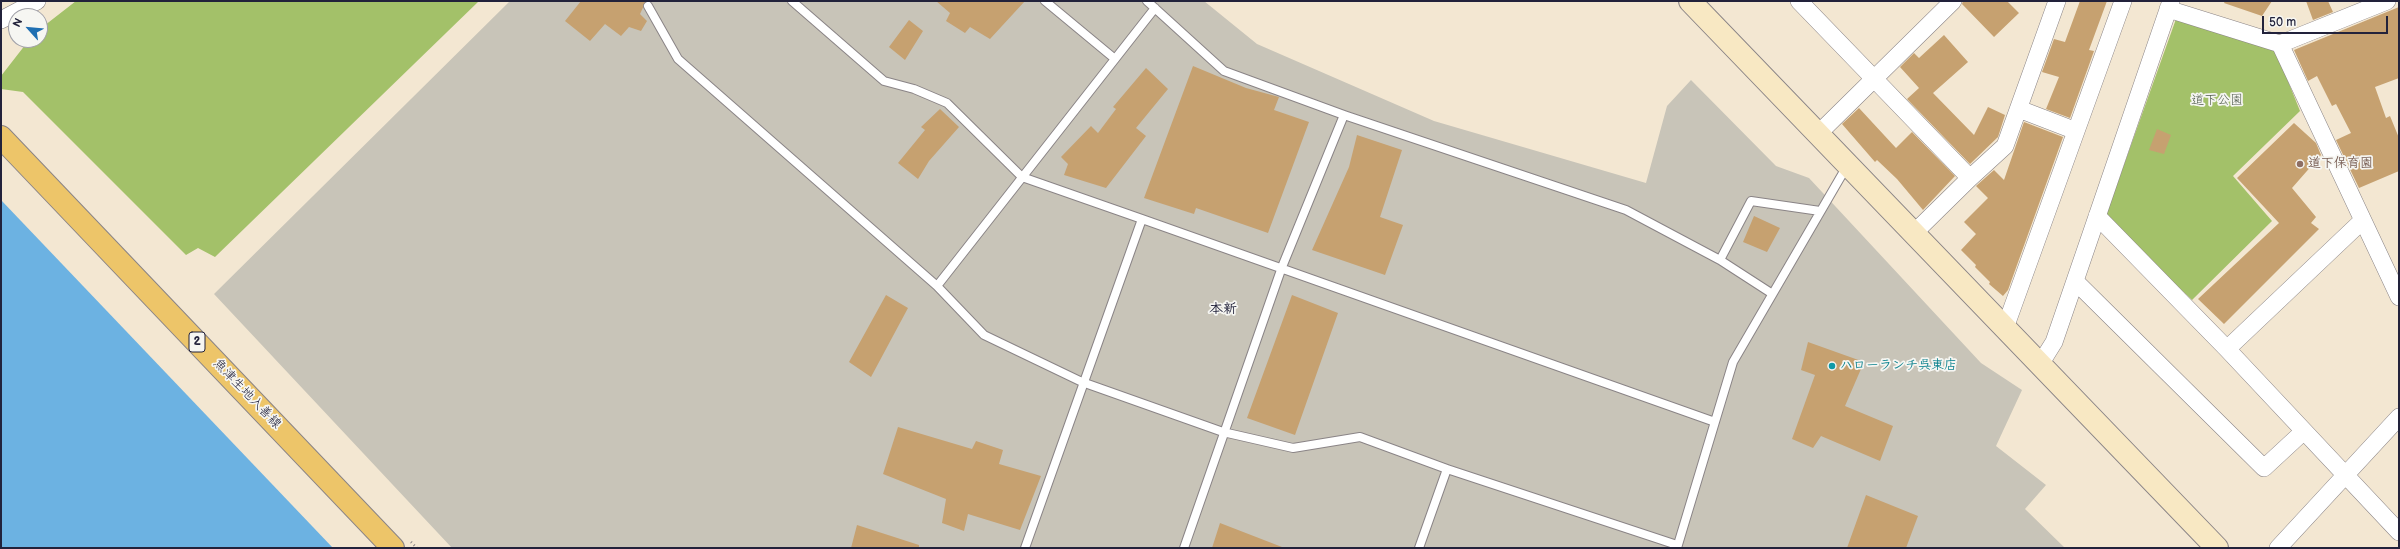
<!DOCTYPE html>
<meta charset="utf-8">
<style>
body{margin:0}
#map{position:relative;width:2400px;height:549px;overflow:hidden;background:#f3e7d2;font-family:"Balsamiq Sans",sans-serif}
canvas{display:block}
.frame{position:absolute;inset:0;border:2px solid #22223b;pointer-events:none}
.north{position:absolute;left:8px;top:8px;width:40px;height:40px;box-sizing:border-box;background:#f6f6f2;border:1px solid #a1a1a9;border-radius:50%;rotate:297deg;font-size:11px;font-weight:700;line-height:16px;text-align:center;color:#22223b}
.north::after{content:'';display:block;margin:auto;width:14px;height:18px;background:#1f6fb2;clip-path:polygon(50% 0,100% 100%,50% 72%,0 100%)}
.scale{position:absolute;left:2262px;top:16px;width:126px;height:18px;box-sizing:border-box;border:2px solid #22223b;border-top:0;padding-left:5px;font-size:12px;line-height:14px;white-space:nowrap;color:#22223b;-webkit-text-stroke:3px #f6f6f2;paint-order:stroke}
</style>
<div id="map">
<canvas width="2400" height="549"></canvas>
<div class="frame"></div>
<div class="north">N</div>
<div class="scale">50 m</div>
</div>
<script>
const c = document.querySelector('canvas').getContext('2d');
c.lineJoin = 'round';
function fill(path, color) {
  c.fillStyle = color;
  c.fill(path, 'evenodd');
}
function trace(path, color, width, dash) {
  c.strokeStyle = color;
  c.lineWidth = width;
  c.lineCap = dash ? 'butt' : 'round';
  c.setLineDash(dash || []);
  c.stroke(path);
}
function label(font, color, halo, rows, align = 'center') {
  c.font = font + ' "Balsamiq Sans","Klee One",sans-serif';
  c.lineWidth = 3.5;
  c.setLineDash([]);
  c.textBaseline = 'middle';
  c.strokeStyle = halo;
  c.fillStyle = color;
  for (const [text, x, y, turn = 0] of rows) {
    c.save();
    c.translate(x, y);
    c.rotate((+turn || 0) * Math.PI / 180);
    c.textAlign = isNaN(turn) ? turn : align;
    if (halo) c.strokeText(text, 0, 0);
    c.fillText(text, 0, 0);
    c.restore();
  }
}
fill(new Path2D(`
 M510,1H1204L1257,44L1434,121L1646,183L1667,106L1691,80L1776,166L1809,178L1981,363L2022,390L1996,446L2046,485L2025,509L2065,548H452L214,294Z`), '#c8c4b8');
fill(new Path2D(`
 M76,1H479L215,257L198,248L186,255L23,92L1,89V76L29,40H40V29Z
 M2176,19L2276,51L2300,111L2233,176L2272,221L2192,300L2105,218Z`), '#a3c169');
fill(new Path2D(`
 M1,200L333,548H1Z`), '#6cb2e2');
fill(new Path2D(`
 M581,1H646L640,14L647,21L641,31L629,27L621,36L605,24L590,41L565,21Z
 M936,1H1025L990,39L970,27L965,33L946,21L950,13Z
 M1963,1H2007L2019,13L1994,37L1962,4Z
 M2080,1H2107L2089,50L2094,51L2070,118L2046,109L2059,77L2042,72L2054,39L2065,42Z
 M2225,1H2272L2262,16L2224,3Z
 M2306,1H2328L2333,12L2313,20Z
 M2399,7V78L2375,87L2386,118L2390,116L2399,138V171L2359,188L2336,140L2351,133L2336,104L2332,106L2317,76L2308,81L2294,50Z
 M909,20L923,31L905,60L889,47Z
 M1944,35L1968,62L1933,93L1974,135L1988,107L2005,115L1998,137L1970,164L1907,99L1919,88L1900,67L1914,53L1919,58Z
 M1193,66L1246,88L1279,97L1274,110L1309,122L1268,233L1196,208L1194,214L1144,198Z
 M1146,68L1168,89L1136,128L1146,136L1106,188L1064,175L1068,164L1061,157L1091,126L1098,133L1116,109L1113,107Z
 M1859,108L1896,148L1912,132L1955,176L1923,210L1897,179L1877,160L1875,162L1842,124Z
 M940,109L959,127L929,161L918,179L898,163L925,130L921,127Z
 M2024,122L2063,137L2008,290L2003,296L1989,284L1990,282L1975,267L1976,265L1961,250L1976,234L1964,222L1988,198L1976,186L1994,170L2004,180Z
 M2294,123L2316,143L2321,155L2292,188L2316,217L2311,223L2319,229L2224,324L2198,299L2279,223L2237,178Z
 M2157,129L2171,135L2164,154L2149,150Z
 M1357,135L1402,150L1380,217L1403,225L1385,275L1312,250L1349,167Z
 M1754,216L1780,228L1767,252L1743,242Z
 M886,295L908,308L871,377L849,362Z
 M1292,295L1338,313L1295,435L1247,418Z
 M1808,342L1864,362L1845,406L1893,426L1880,461L1821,436L1813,448L1792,439L1815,375L1801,370Z
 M898,427L972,449L976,441L1003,450L999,464L1041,476L1020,530L968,514L964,531L942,523L946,499L883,474Z
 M1866,495L1918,516L1906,548H1847Z
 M1220,523L1282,547L1281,548H1212Z
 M857,525L919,545V548H851Z`), '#c6a170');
const lane = new Path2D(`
 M792,1L884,81L914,89L947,103L1022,177L1142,219
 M1045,1L1115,59
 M1147,1L1224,71L1344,115L1626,210L1720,260L1771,293
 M648,6L678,59L937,286L984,335L1082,382L1223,432L1293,448L1360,437L1447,469
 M1720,260L1751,201L1820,211
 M937,286L1155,8
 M1025,548L1142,219L1715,422
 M1184,548L1282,267L1344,115
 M1419,548L1447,469L1677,545
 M1677,548L1733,362L1847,166`);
const street = new Path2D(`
 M1799,1L1970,178L1913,234
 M2168,9L2280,44L2387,1
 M1,20L37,1
 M2280,44L2399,297
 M2019,109L2076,131
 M1818,134L1953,1
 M1970,178L2005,146L2057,1
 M2097,216L2227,349L2399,532
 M2075,281L2264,468L2304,431
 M2005,328L2123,1
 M2227,349L2362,221
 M2039,366L2054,342L2171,1
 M2278,548L2399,417`);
const secondary = new Path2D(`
 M1690,1L2217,548`);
const primary = new Path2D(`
 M1,137L393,548`);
trace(lane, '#8a8486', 10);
trace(street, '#8a8486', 18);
trace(secondary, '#8a8486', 24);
trace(primary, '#8a8486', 24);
trace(new Path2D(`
 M411,542L417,548`), '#8a8486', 2.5, [1, 3]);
trace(lane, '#fff', 8);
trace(street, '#fff', 17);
trace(secondary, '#f8e8c3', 22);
trace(primary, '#edc569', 22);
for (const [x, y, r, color] of [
 [2300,164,4,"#8d6e63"],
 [1832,366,4,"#0f9aa8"]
]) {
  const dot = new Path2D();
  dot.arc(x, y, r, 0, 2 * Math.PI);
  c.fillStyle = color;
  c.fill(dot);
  trace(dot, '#f6f6f2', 1.5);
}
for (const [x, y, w] of [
 [197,342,16]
]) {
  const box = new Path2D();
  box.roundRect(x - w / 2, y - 10, w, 20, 3);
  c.fillStyle = '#f6f6f2';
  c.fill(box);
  trace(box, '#22223b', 1);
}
label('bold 12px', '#22223b', null, [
 ["2",197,342]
]);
label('13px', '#4f5a4b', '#f6f6f2', [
 ["道下公園",2217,101]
]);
label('bold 13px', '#785e54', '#f6f6f2', [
 ["道下保育園",2308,164]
], 'left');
label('bold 13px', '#0d838f', '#f6f6f2', [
 ["ハローランチ呉東店",1840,366]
], 'left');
label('13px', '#22223b', '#f6f6f2', [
 ["魚津生地入善線",247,394,46]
]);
label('bold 14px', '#22223b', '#f6f6f2', [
 ["本新",1223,309]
]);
</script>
